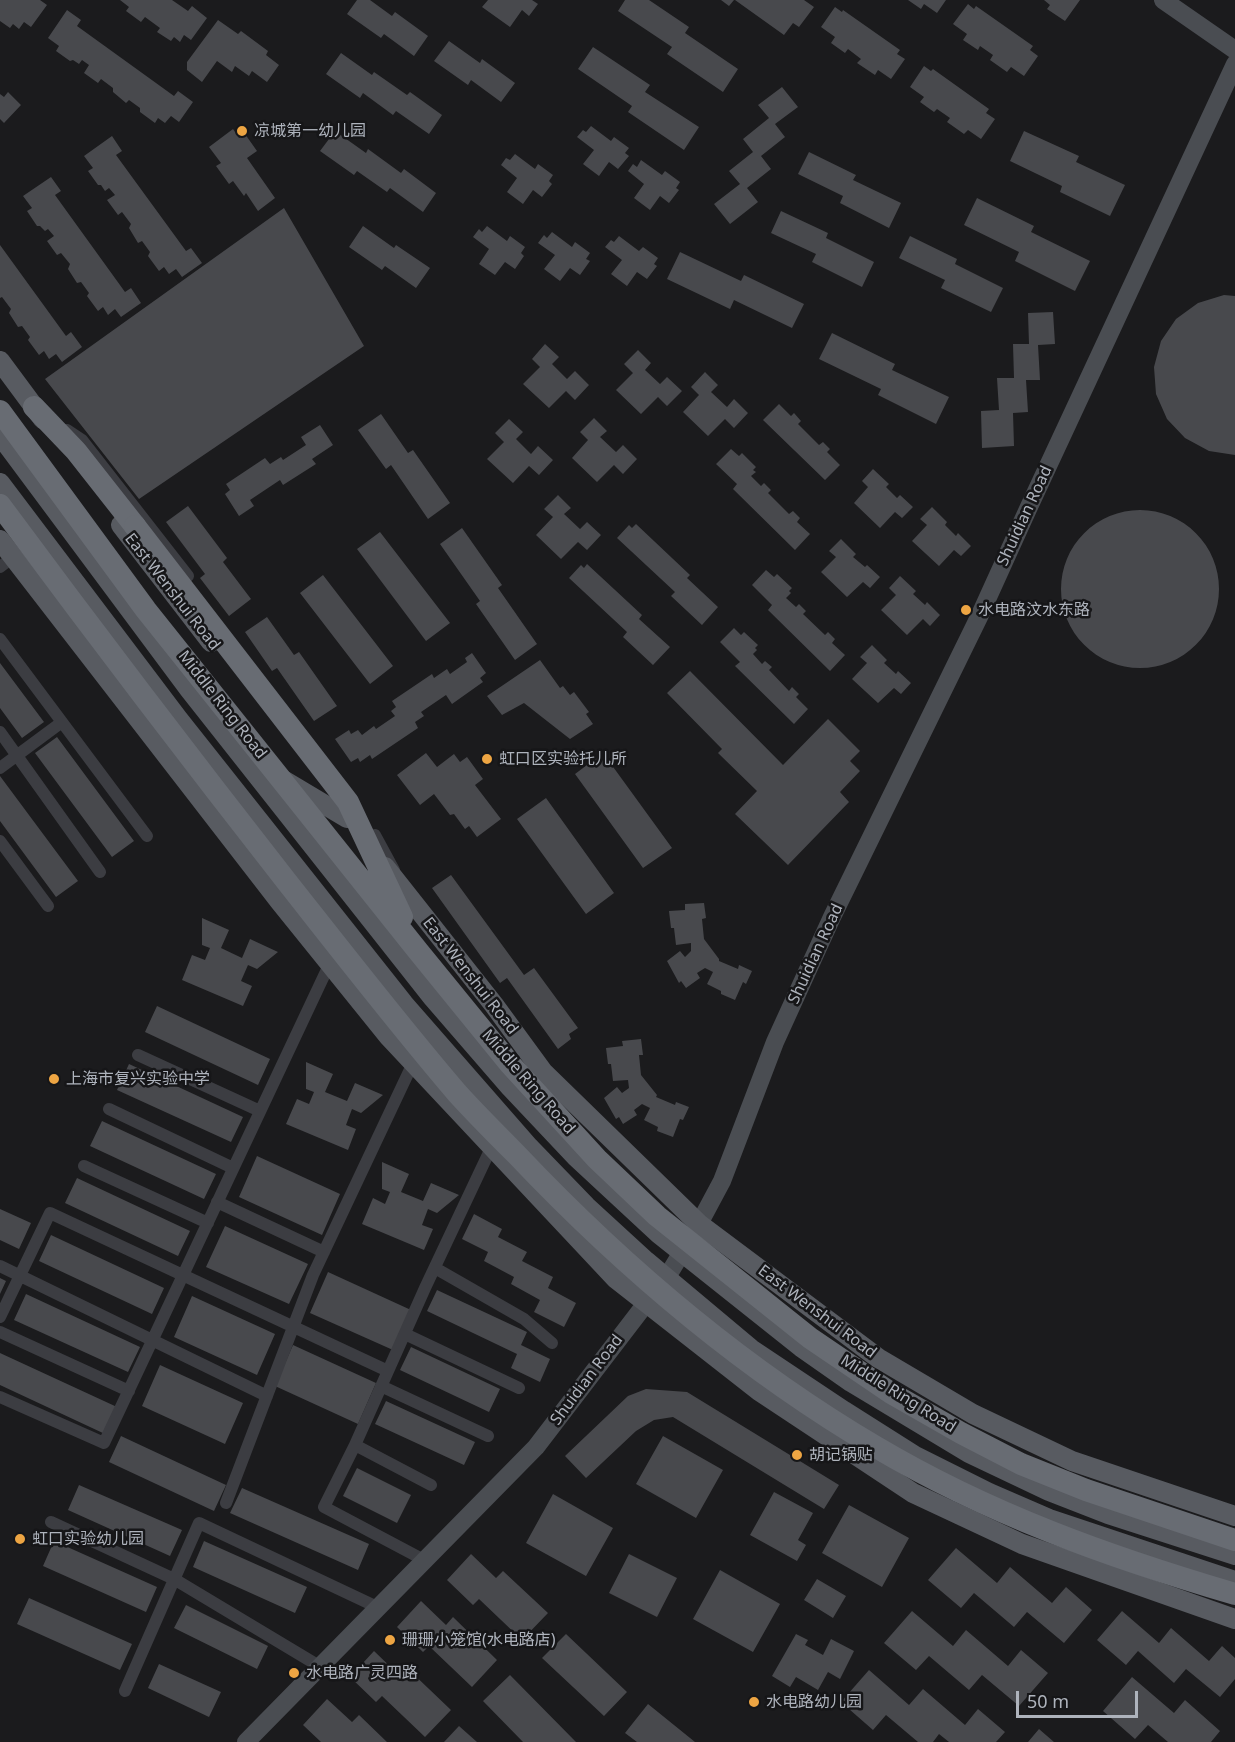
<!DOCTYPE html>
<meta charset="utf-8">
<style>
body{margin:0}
#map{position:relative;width:1235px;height:1742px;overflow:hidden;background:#1b1b1d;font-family:"Noto Sans",sans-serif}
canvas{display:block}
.scale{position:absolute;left:1016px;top:1691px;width:122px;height:27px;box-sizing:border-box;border:3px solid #aeb3bc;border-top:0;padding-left:8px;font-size:18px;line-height:21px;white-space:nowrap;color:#aeb3bc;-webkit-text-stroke:4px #161618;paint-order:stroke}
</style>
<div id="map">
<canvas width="1235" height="1742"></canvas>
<div class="scale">50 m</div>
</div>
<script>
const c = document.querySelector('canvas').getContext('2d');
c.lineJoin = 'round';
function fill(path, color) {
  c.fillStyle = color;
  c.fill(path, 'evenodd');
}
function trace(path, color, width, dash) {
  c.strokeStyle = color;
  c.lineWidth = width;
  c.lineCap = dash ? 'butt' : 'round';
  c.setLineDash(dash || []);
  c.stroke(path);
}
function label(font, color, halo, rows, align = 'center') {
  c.font = font + ' "Noto Sans","Noto Sans SC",sans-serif';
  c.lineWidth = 5;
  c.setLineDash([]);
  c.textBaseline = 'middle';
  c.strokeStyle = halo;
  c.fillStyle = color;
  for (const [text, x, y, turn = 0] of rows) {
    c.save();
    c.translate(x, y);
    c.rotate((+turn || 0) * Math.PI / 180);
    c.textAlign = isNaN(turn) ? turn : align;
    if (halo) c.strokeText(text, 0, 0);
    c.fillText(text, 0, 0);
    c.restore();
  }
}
fill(new Path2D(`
 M0,0H40L47,5L31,27L24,22L19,29L13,24L10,28L0,21Z
 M120,0H172L188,11L192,6L207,18L191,40L184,35L180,42L174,37L171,41L157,32L160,28L145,17L141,22L126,11L129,7Z
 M357,0H370L392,16L395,12L428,36L414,56L384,34L381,38L347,14Z
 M488,0H532L538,4L529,16L522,10L510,27L482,7Z
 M625,0H649L689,27L685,33L738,69L723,92L667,54L672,47L618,11Z
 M721,0H734L729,6Z
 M735,0H804L814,7L799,27L793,23L784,35Z
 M908,0H946L937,13L924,4L921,9Z
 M1044,0H1080L1065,21L1047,9L1050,5Z
 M968,4L974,9L976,6L1033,46L1030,50L1038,56L1024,76L1011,67L1007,72L990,60L993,55L980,46L978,50L963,40L967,34L953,24Z
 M835,7L842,12L843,10L900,50L897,54L905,59L891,79L878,70L875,75L857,63L861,59L848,49L845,53L831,43L835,37L821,27Z
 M67,10L81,20L77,26L174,96L178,91L193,102L179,122L171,116L165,123L158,118L155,123L140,112V108L129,100L126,103L113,92V88L101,79L98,83L84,73L89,65L82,60L79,64L73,60L70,61L56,51L59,46L48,38Z
 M218,20L238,34L241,31L268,51L266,55L279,65L267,82L252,71L249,76L235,66L232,72L217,61L202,82L187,70V62Z
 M449,41L480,63L482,59L515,83L501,102L471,80L468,85L434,61Z
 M593,47L650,85L645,92L699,127L684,150L628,112L632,106L578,69Z
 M341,53L372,75L374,72L407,95L410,92L442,115L429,134L396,111L393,115L363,93L360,98L326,74Z
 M924,66L931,71L933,69L989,109L986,113L995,119L981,139L968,130L964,134L947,122L950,118L937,109L934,112L920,102L924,97L910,87Z
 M782,87L798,107L775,124L785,137L761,156L771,169L747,188L758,202L730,224L714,204L740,184L729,171L753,152L743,139L769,118L758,105Z
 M8,92L21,105L4,123L0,119V94L4,97Z
 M591,126L611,141L614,137L629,148L625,153L629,156L618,169L609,162L599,176L583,164L594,150L577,137L583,130L586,132Z
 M233,129L239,138L245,134L257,151L247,158L275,198L258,211L246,193L244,196L233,181L229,184L216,166L221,163L209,147Z
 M335,131L366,153L368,149L401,173L404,169L436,193L423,212L390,188L387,192L357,171L354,175L320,151Z
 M1024,131L1079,156L1076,162L1125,185L1110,216L1060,192L1062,186L1010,161Z
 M112,136L122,151L116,155L186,251L191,248L202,263L182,277L176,269L169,274L164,267L159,271L148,256L150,252L142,241L138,243L129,228L131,224L122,212L118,215L107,200L115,195L109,188L105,191L101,185H98L88,171L93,168L84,156Z
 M809,152L856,175L853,180L901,203L889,228L840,203L843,196L798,174Z
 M515,154L535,169L538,164L553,175L549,181L552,184L542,197L533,190L523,204L507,192L517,178L501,165L506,158L510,160Z
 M641,160L662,175L665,171L680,182L676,188L679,190L669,203L660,196L650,210L634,198L644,184L628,171L633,164L637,167Z
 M51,177L61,191L55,195L125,292L131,288L141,303L121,317L115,309L108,315L103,307L98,311L87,296L89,293L81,282L77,283L68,269L70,264L61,253L57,255L47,241L54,236L48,229L45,231L40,226H37L27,211L32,208L23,196Z
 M977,198L1034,226L1031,232L1090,261L1075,291L1015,261L1019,252L964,225Z
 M284,208L364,346L139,499L45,379Z
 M781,211L828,233L826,238L874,262L862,287L812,262L816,254L771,233Z
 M363,226L394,248L396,245L430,268L416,288L385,266L382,270L349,247Z
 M487,226L507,241L510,236L525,247L521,253L524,256L515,269L505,262L495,275L479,264L489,249L473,237L479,229L482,232Z
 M552,232L572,247L575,242L590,253L586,259L590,261L580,275L570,268L560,281L544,269L555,255L538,243L544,235L547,238Z
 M619,236L639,251L643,247L658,258L654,264L657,266L647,279L637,272L627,286L611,274L622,260L605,247L611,240L614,242Z
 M910,236L957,259L955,264L1003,288L991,312L941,288L945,280L899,258Z
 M0,245L66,336L71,332L82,347L62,362L56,354L49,359L44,351L39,355L28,340L30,337L22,326L18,327L9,313L11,309L2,297L0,298Z
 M680,252L741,281L744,275L804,304L792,328L734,300L730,309L667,279Z
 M1224,295L1235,296V455L1209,451L1185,438L1167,419L1156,394L1154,367L1161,341L1176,319L1198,303Z
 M1053,312L1055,344L1038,345L1040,380H1026L1028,412L1013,413L1014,446L982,448L981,411L999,410L997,378H1014L1013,344H1029L1028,313Z
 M832,333L895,364L892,370L949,397L936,424L878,395L881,389L819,359Z
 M545,344L559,357L552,364L567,379L575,371L589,385L575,400L566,391L549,408L523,384L540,367L532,359Z
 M638,350L651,363L645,370L660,384L667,377L682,391L667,406L658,397L641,414L616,390L633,373L624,364Z
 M705,372L718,385L711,392L727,407L734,399L748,413L734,428L725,419L708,436L683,412L699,395L691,387Z
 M779,404L791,416L794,413L801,421L798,424L819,445L823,442L830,449L827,452L840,465L825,480L763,420Z
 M381,414L408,453L413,450L450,503L428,519L391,465L386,469L358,430Z
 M594,418L607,431L600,437L616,452L623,445L637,459L623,474L614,465L597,482L572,458L588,440L580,432Z
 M509,419L523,432L516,439L531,454L538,446L553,460L539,475L529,466L513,483L487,459L504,442L495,433Z
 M320,425L333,445L312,459L316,464L283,485L280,480L250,500L254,506L239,516L225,494L230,490L226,484L265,458L270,464L281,457L283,460L306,445L301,437Z
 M731,449L739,456L742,453L756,467L753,470L756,472L751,476L761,486L764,483L771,490L768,493L789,514L793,511L800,518L797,522L810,534L795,550L733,489L737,484L716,464Z
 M873,469L889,484L886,487L897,498L900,495L913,507L902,518L895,512L880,528L854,503L868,487L862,481Z
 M558,495L571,508L564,514L580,529L587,522L601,535L587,550L578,542L561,559L536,535L553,517L544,509Z
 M188,506L227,558L223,562L251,599L229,616L200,578L205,574L166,522Z
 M932,507L947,522L945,525L956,536L958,533L971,546L961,556L954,550L939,566L912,541L927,525L920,519Z
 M1061 589a79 79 0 1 1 158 0a79 79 0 1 1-158 0Z
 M636,524L690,575L687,578L718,607L702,625L671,596L675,592L617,538L629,525L632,528Z
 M462,528L502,585L498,588L537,644L515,660L476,604L480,601L440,544Z
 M380,532L450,623L426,641L357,549Z
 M841,539L856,554L853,557L865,567L867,565L880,577L870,588L863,582L847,597L821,572L836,557L829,551Z
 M587,564L642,615L639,619L670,647L653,665L623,637L627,632L569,578L581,565L584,568Z
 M766,570L774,577L777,574L792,588L789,591L791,593L786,598L796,607L799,604L806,611L803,614L825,635L828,632L835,639L832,643L845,655L830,671L768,610L772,605L752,585Z
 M323,575L393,666L370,684L300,593Z
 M900,576L916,591L913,594L925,605L927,602L940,615L930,626L923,619L907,635L881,610L896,595L889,588Z
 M267,617L294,655L299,652L337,706L314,721L277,668L272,671L245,632Z
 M734,628L741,635L744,632L758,645L755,648L757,650L753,654L762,664L765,661L772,667L769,670L789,691L792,687L799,694L796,697L808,709L794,724L735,666L740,662L720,642Z
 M872,645L887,660L884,663L896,674L898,671L911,683L901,694L894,688L878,703L852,679L867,663L860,657Z
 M472,653L486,673L480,678L483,682L452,704L446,695L421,712L424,716L415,722L418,728L372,759L370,755L360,762L358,758L351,762L335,739L349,730L351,734L358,730L362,735L374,726L376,729L395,716L391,711L396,707L392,701L432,674L434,678L447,669L450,674L467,662L465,658Z
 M540,660L560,688L563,686L570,695L574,692L589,712L586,714L593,724L570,739L524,703L502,715L487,696Z
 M0,663L44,722L22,738L0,708Z
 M690,671L783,765L828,719L860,751L850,761L860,771L840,792L849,802L788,865L735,814L757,791L718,753L722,749L667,693Z
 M57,737L134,841L112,857L35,753Z
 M426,753L437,767L454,754L460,762L467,757L483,779L475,785L501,819L477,837L469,826L465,829L454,814L450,815L434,794L420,805L397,775Z
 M603,753L672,848L643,868L575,774Z
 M0,776L78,881L56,897L0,821Z
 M546,798L614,893L586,914L517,819Z
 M451,875L524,975L534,968L578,1028L569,1034L571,1039L558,1049L507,978L500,983L432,888Z
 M704,903L706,918L702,919L704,939L719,959V961L738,969L739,965L752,971L746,984L743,982L735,1000L721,994V991L707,984L713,972L705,968L697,973L700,978L686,988L681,981L679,983L667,961L680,951L685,957L691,951V943L676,945L674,928H671L669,911L685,910V904Z
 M202,918L229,930L221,948L242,958L250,939L278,952L257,969L248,965L241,981L252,986L243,1006L182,980L192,955L205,960L210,948L202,945Z
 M157,1006L270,1059L258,1085L145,1032Z
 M641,1039L643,1055H639L641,1075L657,1095L656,1097L675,1105L676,1102L689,1107L683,1120L680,1119L673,1137L657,1131L658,1127L644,1120L650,1108L642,1104L634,1110L637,1115L623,1124L619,1117L616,1119L604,1098L617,1087L622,1093L629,1088L628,1080L613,1081L611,1064H608L606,1048L623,1046L622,1041Z
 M306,1062L333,1074L325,1092L347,1101L355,1083L383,1095L361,1113L352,1109L346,1125L356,1129L348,1150L286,1124L297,1099L309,1104L314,1092L306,1089Z
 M129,1064L243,1117L231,1142L117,1090Z
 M102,1121L216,1174L204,1199L90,1146Z
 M257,1156L340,1194L322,1235L239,1197Z
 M382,1162L409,1174L401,1192L423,1201L431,1183L459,1195L437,1213L428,1209L422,1225L433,1229L424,1250L362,1224L373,1198L385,1204L390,1192L382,1189Z
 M77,1178L190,1231L178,1256L65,1203Z
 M0,1209L31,1223L19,1249L0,1240Z
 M474,1214L502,1229L498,1237L527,1252L522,1261L553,1277L548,1288L576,1303L564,1327L534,1312L540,1300L511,1284L514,1277L484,1261L488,1252L462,1239Z
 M225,1226L308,1264L289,1304L206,1267Z
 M51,1235L164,1288L152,1314L39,1261Z
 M328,1272L411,1310L393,1350L310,1313Z
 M0,1278L6,1281L0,1294Z
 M437,1290L527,1332L521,1345L550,1359L540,1382L511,1368L517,1354L427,1311Z
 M26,1294L140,1347L128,1372L14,1320Z
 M192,1296L275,1334L257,1375L174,1337Z
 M293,1345L376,1383L358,1424L275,1386Z
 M411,1347L500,1389L489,1412L400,1370Z
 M0,1353L117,1407L105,1434L0,1385Z
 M160,1365L243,1403L225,1444L142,1406Z
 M646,1389L687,1392L839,1485L824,1509L673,1417L654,1420L636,1431L586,1478L565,1456L628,1396Z
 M386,1401L475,1442L464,1465L375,1424Z
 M121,1436L226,1485L214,1511L109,1462Z
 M663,1436L723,1470L696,1518L636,1484Z
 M357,1468L411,1495L397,1523L343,1496Z
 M79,1485L182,1530L170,1556L68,1510Z
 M242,1488L369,1544L358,1570L230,1513Z
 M774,1492L813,1513L798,1540L806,1545L797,1561L750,1535Z
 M553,1494L613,1528L586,1576L526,1543Z
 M849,1505L909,1538L882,1587L822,1553Z
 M54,1541L157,1587L146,1612L43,1566Z
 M204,1541L307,1587L295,1613L193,1567Z
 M956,1548L997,1583L1010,1567L1052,1603L1066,1587L1092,1610L1064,1643L1027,1612L1014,1627L974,1593L961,1608L928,1580Z
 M471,1554L496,1578L503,1571L548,1613L522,1640L479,1599L473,1605L447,1580Z
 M629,1554L677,1578L657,1617L609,1593Z
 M720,1570L780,1604L753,1652L693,1619Z
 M817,1579L846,1596L833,1618L804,1600Z
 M29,1598L132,1644L120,1670L17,1624Z
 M421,1601L446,1625L453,1617L497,1660L472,1687L429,1646L423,1652L397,1627Z
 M186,1605L268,1646L257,1669L174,1628Z
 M912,1611L953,1646L966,1630L1008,1666L1021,1650L1048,1673L1019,1706L982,1675L969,1690L929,1656L916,1670L884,1643Z
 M1122,1611L1159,1643L1171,1628L1209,1661L1222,1646L1235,1658V1679L1220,1697L1186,1669L1174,1683L1138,1651L1126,1665L1097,1640Z
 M566,1634L627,1692L604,1716L542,1658Z
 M796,1634L808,1640L805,1645L823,1655L831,1639L854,1651L840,1679L828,1672L818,1690L796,1677L790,1687L772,1676Z
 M374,1651L399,1675L406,1667L451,1710L425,1737L382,1696L376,1702L350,1677Z
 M159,1664L221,1692L209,1717L148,1688Z
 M869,1670L909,1705L923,1689L965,1725L978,1709L1005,1732L996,1742H949L939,1734L933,1742H918L886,1715L873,1730L841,1702Z
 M510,1675L576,1742H523L483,1701Z
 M1132,1677L1174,1713L1185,1700L1220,1731L1211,1742H1168L1148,1725L1135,1739L1103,1711Z
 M327,1699L352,1722L359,1715L387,1742H321L303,1725Z
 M648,1704L695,1742H637L625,1733Z
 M459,1726L477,1742H444Z
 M1039,1729L1054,1742H1028Z`), '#48494d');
trace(new Path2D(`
 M67,430L82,440L188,576
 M0,567L13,557
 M0,639L147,836
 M0,732L100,872
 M0,768L62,722
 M375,835L394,870
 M0,841L48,906
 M138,1055L260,1111
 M109,1109L233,1168
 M84,1166L208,1223
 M217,1202L324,1252
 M0,1266L267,1396
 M435,1268L524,1319L552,1343
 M0,1317L50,1213L388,1371
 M0,1332L129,1391
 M405,1334L519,1388
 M381,1386L488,1436
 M0,1397L104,1443L330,963
 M355,1445L324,1507L424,1560
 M431,1485L355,1445L425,1288L492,1146
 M226,1503L313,1275L413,1063
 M51,1522L174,1579L319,1666
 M125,1691L199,1523L377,1607`), '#3c3d42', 12);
trace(new Path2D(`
 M1163,0L1235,50
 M246,1742L536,1447L670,1272L699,1224L722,1181L775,1042L832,917L979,617L1028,509L1235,64`), '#4a4d52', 18);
trace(new Path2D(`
 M0,361L43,419
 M0,435L189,689L433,998L510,1087L576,1157L659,1234L801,1347L851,1382L969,1453L1049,1491L1108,1514L1235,1555
 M0,483L179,720L404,1004L529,1147L586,1206L646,1261L751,1349L844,1411L915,1456L989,1493L1049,1519L1235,1581
 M121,525L211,642
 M0,540L280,902L389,1037L616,1279L759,1391L913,1493L1022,1544L1235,1619
 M285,781L347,818
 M385,867L494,1005L543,1072L699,1224L878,1358L973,1414L1072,1461L1235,1516`), '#585b61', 20);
trace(new Path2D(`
 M34,407L76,451L135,526`), '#686c73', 22);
trace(new Path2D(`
 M0,411L146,610L418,951L510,1064L597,1159L657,1216L810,1338L891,1393L961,1433L1021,1464L1086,1490L1235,1540
 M0,505C94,632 190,758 287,882C343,953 398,1024 457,1093C476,1114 496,1134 516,1154C622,1266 742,1368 876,1447C989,1514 1109,1557 1235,1594
 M135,526L348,802L402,917`), '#686c73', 22);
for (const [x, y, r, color] of [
 [242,131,6,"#eda543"],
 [966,610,6,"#eda543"],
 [487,759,6,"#eda543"],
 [54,1079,6,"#eda543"],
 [797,1455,6,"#eda543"],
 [20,1539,6,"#eda543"],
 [390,1640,6,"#eda543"],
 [294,1673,6,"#eda543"],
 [754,1702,6,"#eda543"]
]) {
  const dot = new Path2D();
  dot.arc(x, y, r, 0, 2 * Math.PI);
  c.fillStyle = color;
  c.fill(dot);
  trace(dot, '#161618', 2);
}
label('16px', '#aeb3bc', '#161618', [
 ["凉城第一幼儿园",254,131],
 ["水电路汶水东路",978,610],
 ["虹口区实验托儿所",499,759],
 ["上海市复兴实验中学",66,1079],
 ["胡记锅贴",809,1455],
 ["虹口实验幼儿园",32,1539],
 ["珊珊小笼馆(水电路店)",402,1640],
 ["水电路广灵四路",306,1673],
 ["水电路幼儿园",766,1702]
], 'left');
label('16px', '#aeb3bc', '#161618', [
 ["Shuidian Road",1025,516,-65],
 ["East Wenshui Road",172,592,52],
 ["Middle Ring Road",222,705,52],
 ["Shuidian Road",816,954,-65],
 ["East Wenshui Road",470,976,52],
 ["Middle Ring Road",528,1082,49],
 ["East Wenshui Road",817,1312,37],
 ["Shuidian Road",587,1380,-53],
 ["Middle Ring Road",898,1394,32]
]);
</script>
